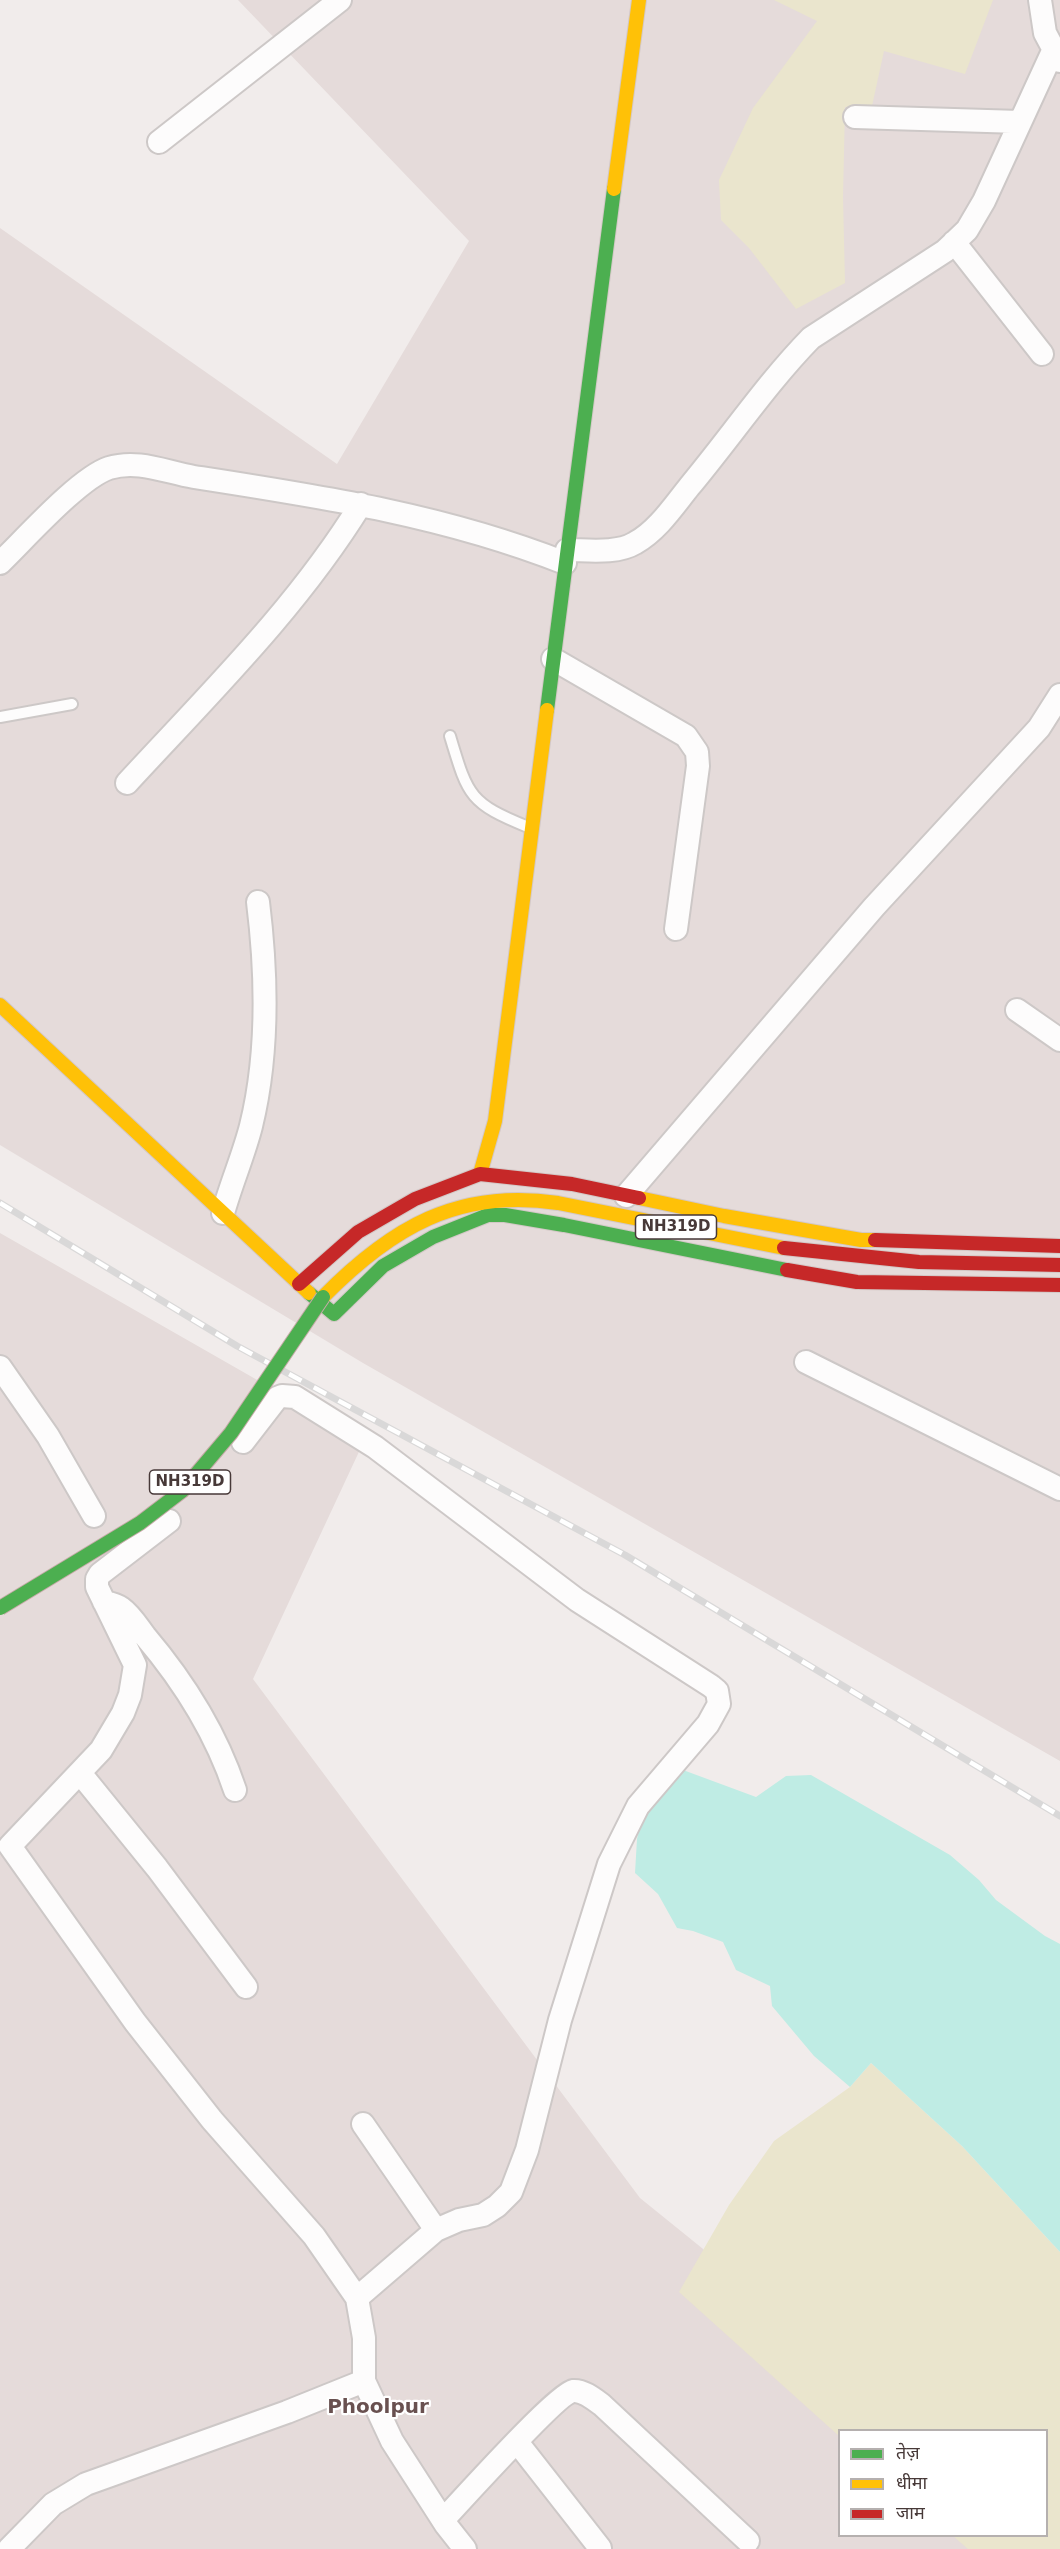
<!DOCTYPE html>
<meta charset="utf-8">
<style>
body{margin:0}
#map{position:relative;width:1060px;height:2549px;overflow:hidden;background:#f1eceb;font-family:"DejaVu Sans","Noto Sans Devanagari",sans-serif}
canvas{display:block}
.legend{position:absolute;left:838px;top:2429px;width:210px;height:108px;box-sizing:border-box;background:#fff;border:2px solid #b5b0af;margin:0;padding:8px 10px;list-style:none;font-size:18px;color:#473938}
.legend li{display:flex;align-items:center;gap:12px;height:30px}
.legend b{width:30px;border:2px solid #b5b0af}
</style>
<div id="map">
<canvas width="1060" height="2549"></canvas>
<ul class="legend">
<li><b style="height:8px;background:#4caf50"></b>तेज़</li>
<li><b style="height:8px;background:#ffc107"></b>धीमा</li>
<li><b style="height:8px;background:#c62828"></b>जाम</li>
</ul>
</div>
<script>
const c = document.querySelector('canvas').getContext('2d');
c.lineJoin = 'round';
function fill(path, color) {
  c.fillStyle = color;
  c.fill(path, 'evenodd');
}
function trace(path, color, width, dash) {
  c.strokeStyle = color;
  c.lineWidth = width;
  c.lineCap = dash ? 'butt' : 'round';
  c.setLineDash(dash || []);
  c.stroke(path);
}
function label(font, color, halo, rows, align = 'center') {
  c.font = font + ' "DejaVu Sans",sans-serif';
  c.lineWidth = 4.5;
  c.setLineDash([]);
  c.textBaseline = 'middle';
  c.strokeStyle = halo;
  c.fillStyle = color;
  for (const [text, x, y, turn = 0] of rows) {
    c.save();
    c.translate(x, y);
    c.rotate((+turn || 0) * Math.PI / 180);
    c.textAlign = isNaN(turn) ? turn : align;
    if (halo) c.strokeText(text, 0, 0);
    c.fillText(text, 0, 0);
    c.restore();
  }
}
fill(new Path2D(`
 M238,0H1060V1761L363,1363L0,1145V228L337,464L469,241Z
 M0,1233L364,1441L253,1679L640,2198L927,2430H840V2536H1046L1060,2549H0Z`), '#e5dbda');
fill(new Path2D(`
 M774,0H993L965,74L884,51L872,106L845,107L843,197L845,283L796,309L749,248L721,220L719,180L753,108L817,21Z
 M871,2063L962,2146L1060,2252V2549H968L953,2536H1046V2430H840L839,2436L679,2292L729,2205L774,2141L850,2087Z`), '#eae5cd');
fill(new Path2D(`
 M683,1770L756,1797L786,1776L811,1775L950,1855L979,1880L996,1900L1045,1936L1060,1944V2252L962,2146L871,2063L850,2087L814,2056L772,2006L770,1986L736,1970L723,1942L693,1931L677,1928L658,1894L635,1873L637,1839L642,1818Z`), '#bfece4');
const lane = new Path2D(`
 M0,717L72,704
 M450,736C468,796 469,803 528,827`);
const street = new Path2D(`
 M1040,0L1045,33L1060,61
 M855,117L1020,122
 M159,142L340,0
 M954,242L1042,354
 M567,550C587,550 617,554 635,543C657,531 673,507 689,487C730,438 767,383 811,338L945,251L967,230L984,201L1053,51
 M0,563C25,539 79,478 109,468C138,459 165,472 194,477C323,497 443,515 565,563
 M553,659L686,736L697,752L698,766L676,929
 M127,783C209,694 297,608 361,504
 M1017,1010L1060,1040
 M626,1196L874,907L1039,728L1060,695
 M223,1213C231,1184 244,1154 251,1126C269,1053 267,975 258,902
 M806,1362L1060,1489
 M0,1367L48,1436L94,1516
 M243,1442L277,1398L282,1396L295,1397L375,1447L577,1600L711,1686L717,1691L719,1704L708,1724L638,1806L609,1864L560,2020L527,2150L511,2192L497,2206L483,2215L459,2220L436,2230L357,2298
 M169,1521L100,1574L97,1579V1587L135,1665L130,1695L123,1713L101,1750L10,1846L135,2022L212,2120L314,2236L357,2298L364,2338V2381L392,2441L446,2525L465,2549
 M104,1602C109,1603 117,1605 121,1608C131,1615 138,1627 145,1636C184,1682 216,1733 235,1790
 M80,1773L157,1868L246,1987
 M363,2124L436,2230
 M517,2442L600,2548
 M443,2520C461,2501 557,2394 573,2391C583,2390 594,2399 602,2405L748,2541
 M9,2549L53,2504L86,2484L287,2412L364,2381`);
const fast = new Path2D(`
 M547,710L614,189
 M309,1293L334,1314L383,1266L433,1237L488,1215H505L564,1225L787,1270`);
const slow = new Path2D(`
 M614,189L639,0
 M0,1005L309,1293
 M480,1174L495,1121L547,710
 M639,1198L724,1216L861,1240H875
 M323,1297C391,1228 458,1188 558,1203L784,1248`);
const jam = new Path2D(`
 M875,1240L1060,1246
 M784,1248L919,1262L1060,1265
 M787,1270L857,1282L1060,1285
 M299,1284L358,1232L415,1199L480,1174L572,1184L639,1198`);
trace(lane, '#cdc8c7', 14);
trace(street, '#cdc8c7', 26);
trace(fast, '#d3c8c6', 16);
trace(slow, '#d3c8c6', 16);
trace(jam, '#d3c8c6', 16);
trace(lane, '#fdfcfc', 10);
trace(street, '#fdfcfc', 22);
trace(fast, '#4caf50', 14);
trace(slow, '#ffc107', 14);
trace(jam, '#c62828', 14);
const rail = new Path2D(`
 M0,1203L237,1346L625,1555L1060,1816`);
trace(rail, '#d9d8d8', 7);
trace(rail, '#fff', 4.5, [14]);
const fastBridge = new Path2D(`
 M0,1608L140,1523L182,1491L231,1433L323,1297`);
trace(fastBridge, '#c7aba8', 16, []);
trace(fastBridge, '#4caf50', 14);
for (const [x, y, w] of [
 [676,1227,81],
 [190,1482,81]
]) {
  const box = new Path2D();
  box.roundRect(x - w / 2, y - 12, w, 24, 4.5);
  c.fillStyle = '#fff';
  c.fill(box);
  trace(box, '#473938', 1.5);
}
label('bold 15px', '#473938', null, [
 ["NH319D",676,1227],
 ["NH319D",190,1482]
]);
label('bold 20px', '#695150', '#fff', [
 ["Phoolpur",378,2408]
]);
</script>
